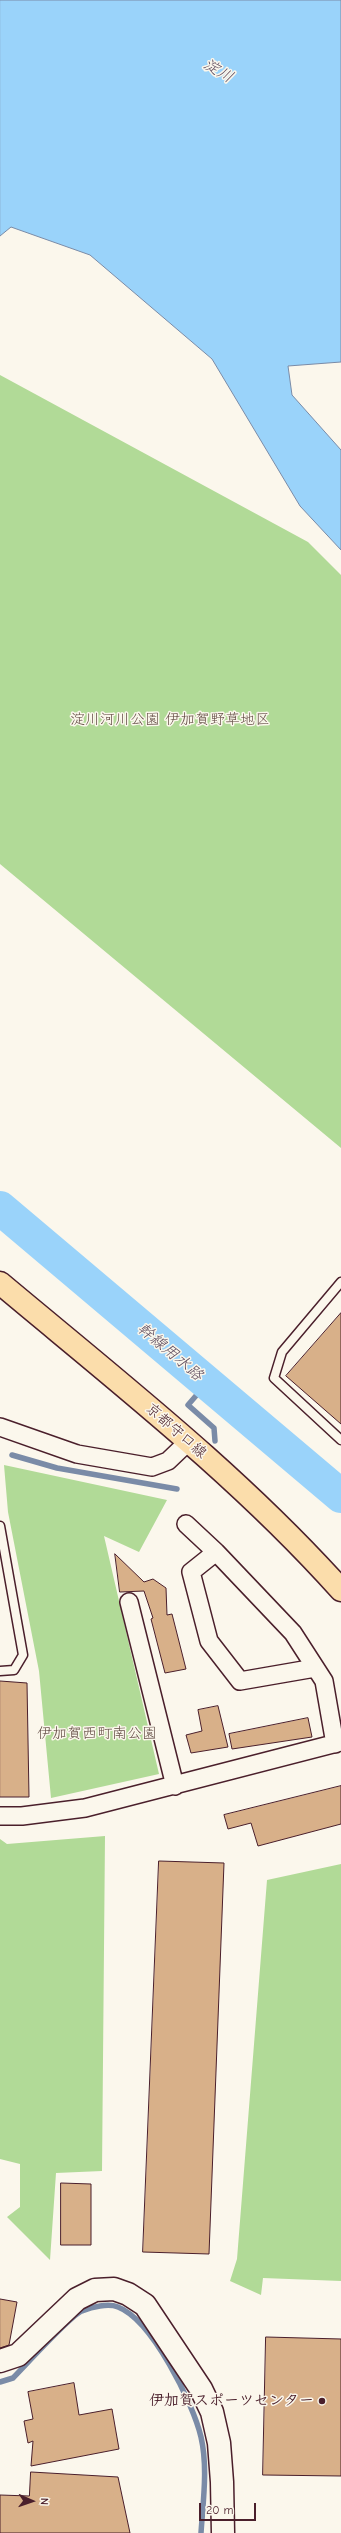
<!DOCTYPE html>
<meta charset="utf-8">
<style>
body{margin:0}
#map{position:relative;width:341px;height:2533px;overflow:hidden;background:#fbf7ec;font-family:"Comic Neue",sans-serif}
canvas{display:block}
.north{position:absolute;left:12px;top:2481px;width:40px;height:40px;-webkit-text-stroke:3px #fbf7ec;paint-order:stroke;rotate:92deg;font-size:11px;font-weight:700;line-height:16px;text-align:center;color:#4a1f2b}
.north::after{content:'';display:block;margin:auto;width:14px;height:18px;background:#4a1f2b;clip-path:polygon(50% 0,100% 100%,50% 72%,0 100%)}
.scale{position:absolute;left:199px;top:2503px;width:57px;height:18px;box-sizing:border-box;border:2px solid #4a1f2b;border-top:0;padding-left:5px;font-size:12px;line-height:14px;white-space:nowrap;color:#4a1f2b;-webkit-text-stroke:3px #fbf7ec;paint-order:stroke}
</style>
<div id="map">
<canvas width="341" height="2533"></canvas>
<div class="north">N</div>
<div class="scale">20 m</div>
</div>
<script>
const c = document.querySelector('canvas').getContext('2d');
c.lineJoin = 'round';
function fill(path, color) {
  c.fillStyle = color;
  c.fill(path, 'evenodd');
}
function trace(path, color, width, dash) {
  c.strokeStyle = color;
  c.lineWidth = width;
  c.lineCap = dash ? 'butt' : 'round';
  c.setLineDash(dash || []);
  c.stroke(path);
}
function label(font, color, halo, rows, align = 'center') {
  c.font = font + ' "Comic Neue","Klee One",sans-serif';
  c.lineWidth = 3;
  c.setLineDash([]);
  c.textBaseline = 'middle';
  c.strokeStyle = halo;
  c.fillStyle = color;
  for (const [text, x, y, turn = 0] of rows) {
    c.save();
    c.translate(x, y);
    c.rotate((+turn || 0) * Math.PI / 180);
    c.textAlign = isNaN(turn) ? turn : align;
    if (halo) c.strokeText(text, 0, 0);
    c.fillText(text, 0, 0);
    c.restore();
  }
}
fill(new Path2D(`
 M0,375L308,542L341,575V1148L0,864Z
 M4,1465L167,1500L139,1552L104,1536L159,1774L51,1798L39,1671L8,1512Z
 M105,1836L102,2171L56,2173L50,2260L7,2217L20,2207V2164L0,2159V1839L7,1844Z
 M341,1864V2281L263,2278L261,2295L230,2281L237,2259L267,1880Z`), '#b1da97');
const water = new Path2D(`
 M0,0H341V362L288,366L292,395L341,450V550L300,506L212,359L90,255L11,227L0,236Z`);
fill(water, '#9ad3fa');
trace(water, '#7a8ba7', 1);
trace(new Path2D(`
 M207,1383L188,1405L214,1428L215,1441
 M12,1455L57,1468L177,1489
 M0,2382L13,2378C25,2366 71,2315 82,2311C92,2307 108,2303 118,2307C152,2320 193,2403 201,2437C208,2467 203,2502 201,2533`), '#7a8ba7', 5.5);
trace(new Path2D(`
 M0,1208L341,1496`), '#9ad3fa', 34);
const building = new Path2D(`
 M341,1313V1424L286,1376Z
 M115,1554L144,1582L153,1579L166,1588L167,1615L172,1614L186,1669L165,1673L151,1619L153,1618L144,1591L120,1592Z
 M0,1681L27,1683L29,1797H0Z
 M218,1706L228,1747L191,1753L186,1735L202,1731L198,1710Z
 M308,1718L312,1737L232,1749L229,1734Z
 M341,1786V1824L258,1846L251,1823L228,1829L224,1815Z
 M159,1861L224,1863L209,2254L143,2252Z
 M61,2183L91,2184V2245H61Z
 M0,2299L17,2302L9,2345L0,2348Z
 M266,2337L341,2339V2476L263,2475Z
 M74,2383L79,2415L112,2409L119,2449L31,2466L33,2441L28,2443L24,2421L33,2419L28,2392Z
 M31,2472L118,2477L130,2533H0V2495L29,2496Z`);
fill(building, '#d8b089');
trace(building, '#4a1f2b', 1);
const lane = new Path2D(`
 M341,1282L282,1352L274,1378L341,1440
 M0,1526L23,1655L14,1670L0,1671`);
const street = new Path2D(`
 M0,1427L77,1454L152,1467L168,1461L189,1441
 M186,1524L216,1552L293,1633L324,1681L335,1744
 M216,1552L191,1572L209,1641L240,1681L315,1668
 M129,1602L175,1786
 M0,1816H22L85,1808L341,1742`);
const secondary = new Path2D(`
 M0,2361L18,2355L77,2299L95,2290L114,2289L128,2294L145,2305L201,2389L212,2412L219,2443L222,2482L223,2533`);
const primary = new Path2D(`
 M0,1283C117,1381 239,1476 341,1590`);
trace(lane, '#4a1f2b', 11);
trace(street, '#4a1f2b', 20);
trace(secondary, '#4a1f2b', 25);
trace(primary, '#4a1f2b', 25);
trace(lane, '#fbf7ec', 8);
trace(street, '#fbf7ec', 17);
trace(secondary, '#fbf7ec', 22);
trace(primary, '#fbddab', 22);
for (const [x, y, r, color] of [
 [322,2401,4,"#4a1f2b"]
]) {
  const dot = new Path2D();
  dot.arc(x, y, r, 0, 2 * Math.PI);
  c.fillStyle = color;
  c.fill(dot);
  trace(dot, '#fbf7ec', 1.5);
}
label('15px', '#644e46', '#fbf7ec', [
 ["淀川河川公園 伊加賀野草地区",170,720],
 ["伊加賀西町南公園",97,1734]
]);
label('15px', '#4a1f2b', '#fbf7ec', [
 ["京都守口線",176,1431,41]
]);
label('bold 15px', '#4a1f2b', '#fbf7ec', [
 ["伊加賀スポーツセンター",314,2401]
], 'right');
label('italic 16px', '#5e4c5f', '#fbf7ec', [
 ["淀川",218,71,30],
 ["幹線用水路",170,1352,40]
]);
</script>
